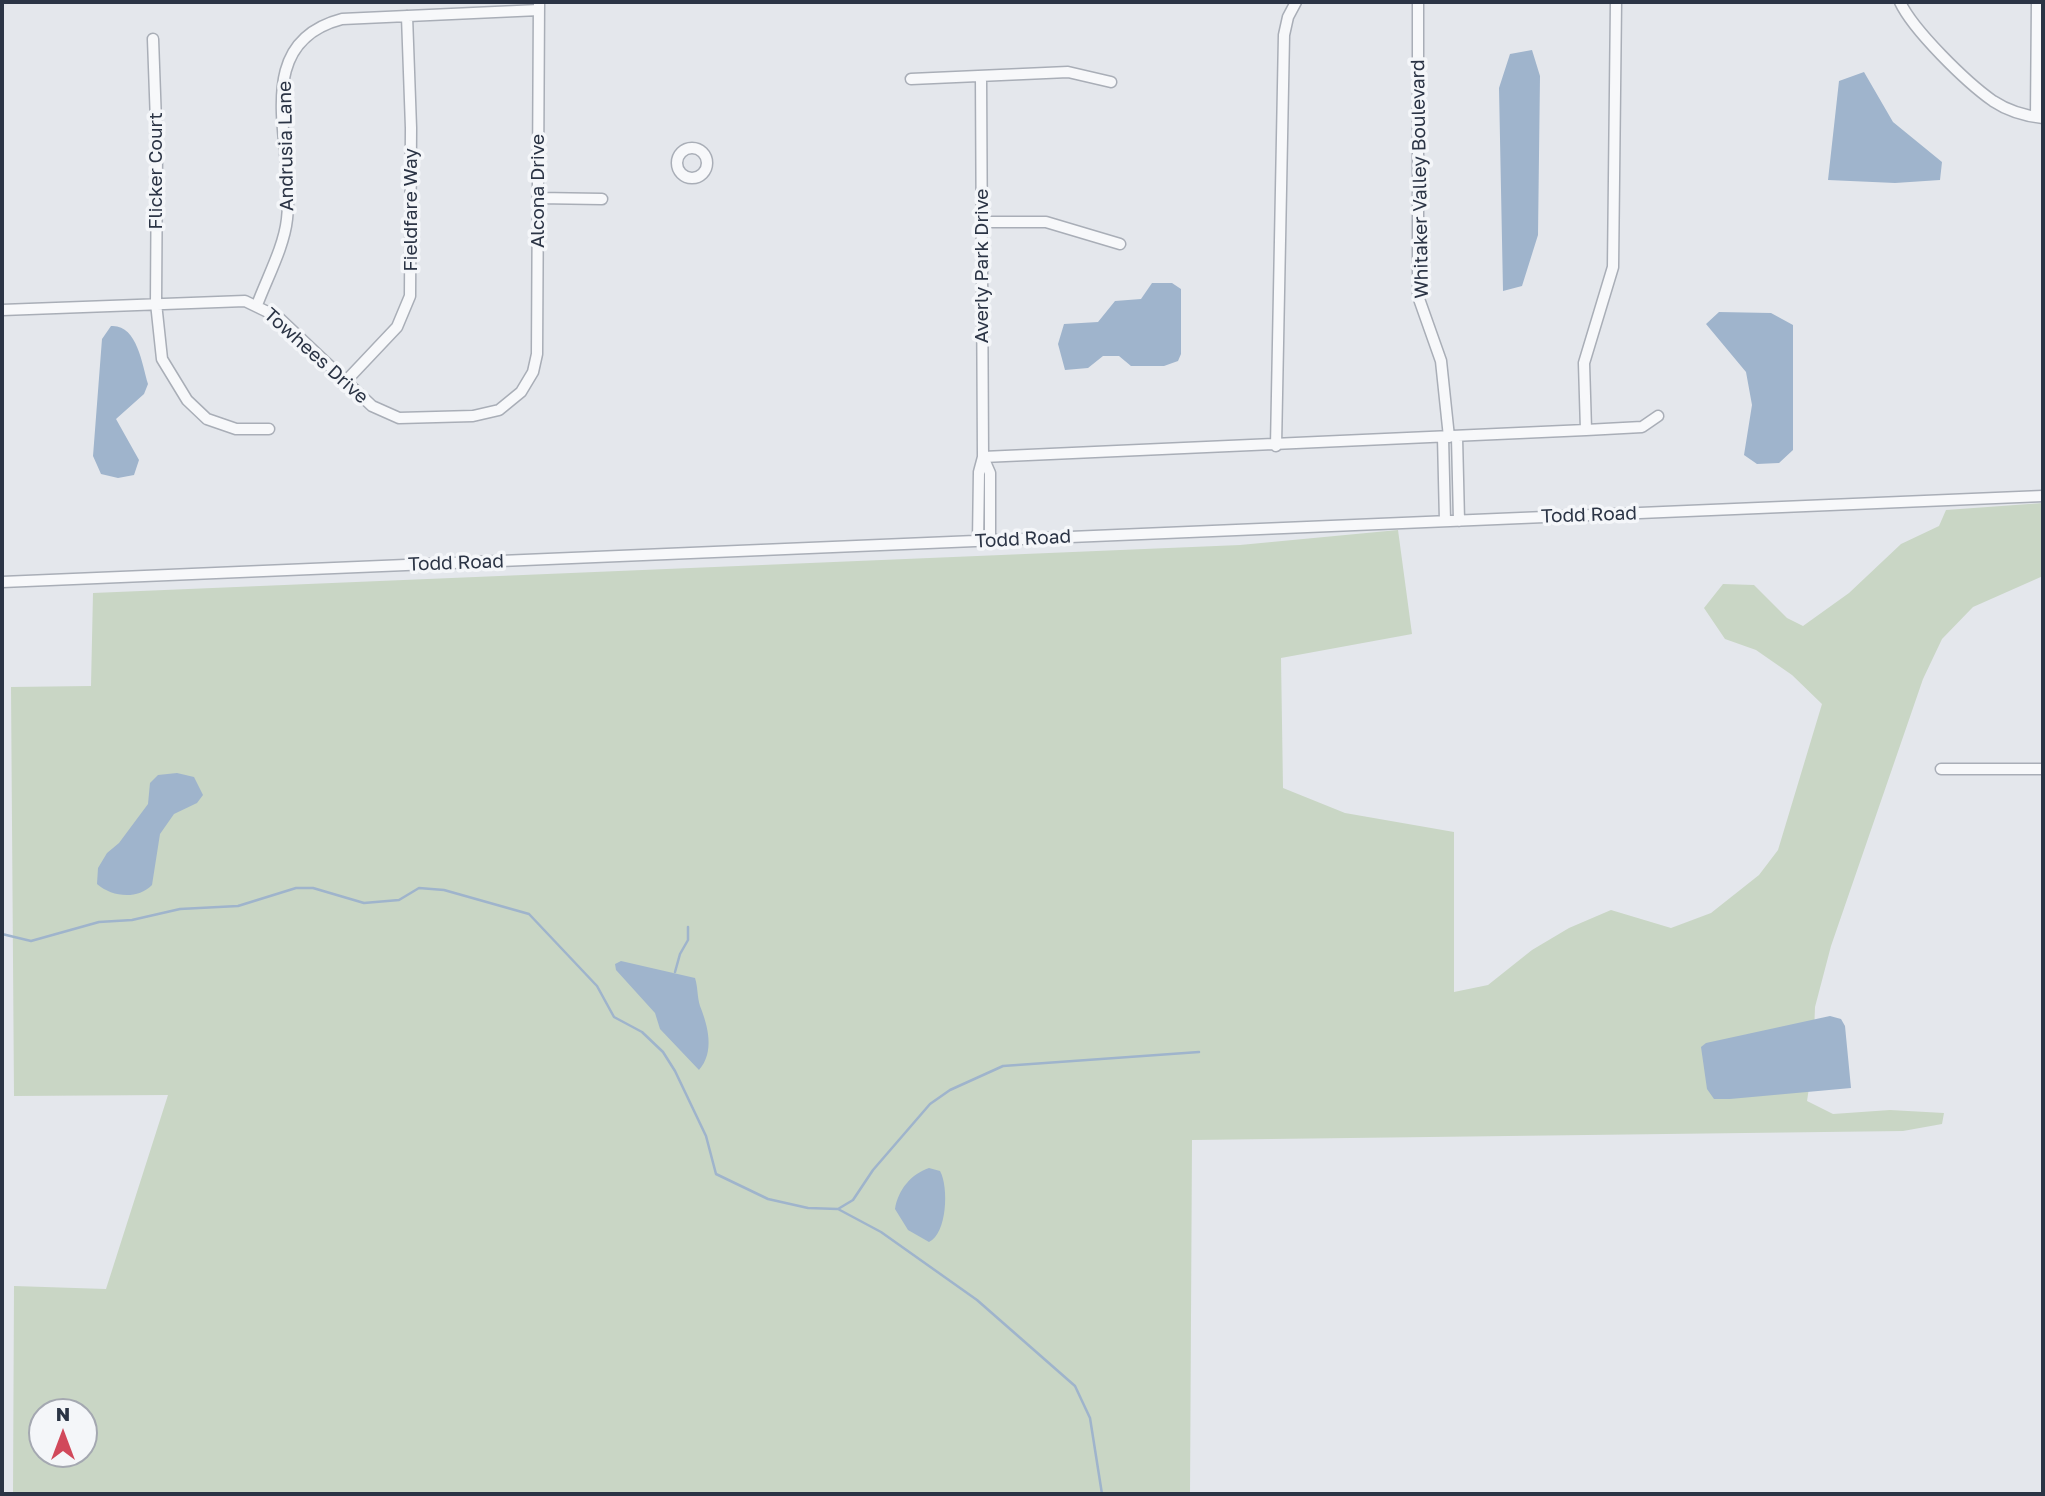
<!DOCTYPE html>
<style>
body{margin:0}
#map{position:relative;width:2045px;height:1496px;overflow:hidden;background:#e4e7ec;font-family:"Golos Text",sans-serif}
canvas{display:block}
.frame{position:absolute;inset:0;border:4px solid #2b3445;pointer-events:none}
.north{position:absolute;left:28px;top:1398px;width:70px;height:70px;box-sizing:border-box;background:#f4f6f9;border:2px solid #a4a8b1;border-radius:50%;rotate:0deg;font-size:19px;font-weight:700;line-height:28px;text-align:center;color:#2b3445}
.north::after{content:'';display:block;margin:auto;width:24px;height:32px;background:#d1495b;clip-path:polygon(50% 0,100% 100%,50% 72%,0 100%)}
</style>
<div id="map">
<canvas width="2045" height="1496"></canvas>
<div class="frame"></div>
<div class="north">N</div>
</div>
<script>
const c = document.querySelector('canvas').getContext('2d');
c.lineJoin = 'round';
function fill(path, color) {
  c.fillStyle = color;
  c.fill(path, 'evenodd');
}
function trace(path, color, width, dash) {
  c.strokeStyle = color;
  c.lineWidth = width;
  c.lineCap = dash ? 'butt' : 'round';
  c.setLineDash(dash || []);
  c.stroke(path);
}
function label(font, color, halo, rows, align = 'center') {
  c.font = font + ' "Golos Text",sans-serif';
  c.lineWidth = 7;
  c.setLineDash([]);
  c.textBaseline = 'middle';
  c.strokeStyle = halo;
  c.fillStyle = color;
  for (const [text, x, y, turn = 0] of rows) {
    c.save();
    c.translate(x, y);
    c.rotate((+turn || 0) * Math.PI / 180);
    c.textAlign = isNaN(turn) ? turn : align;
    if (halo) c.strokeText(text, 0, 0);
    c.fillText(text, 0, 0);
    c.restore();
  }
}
fill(new Path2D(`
 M2043,503V576L1973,607L1942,639L1923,679L1831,946L1815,1007L1813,1061L1807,1101L1833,1114L1890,1110L1944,1113L1942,1124L1903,1131L1192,1140L1190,1494H13L14,1286L106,1289L168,1095L14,1096L11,687L91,686L93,593L1240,545L1398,530L1412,634L1281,658L1283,788L1345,813L1454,832V992L1488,985L1532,950L1569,928L1611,910L1671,928L1711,913L1759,875L1778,850L1822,704L1792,675L1756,650L1725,639L1704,608L1723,584L1754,585L1787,618L1803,626L1849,593L1901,544L1939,526L1946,510ZM42,1412H84V1454H42Z`), '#c9d6c5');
fill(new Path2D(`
 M1532,50L1540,76L1538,235L1522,286L1503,291L1499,88L1510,54Z
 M1864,72L1893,122L1942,162L1940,180L1895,183L1828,180L1839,81Z
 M1152,283H1172L1181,289V354L1178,361L1164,366H1131L1119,356H1103L1088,368L1065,370L1058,344L1064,324L1098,322L1115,301L1141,299Z
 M1719,312L1771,313L1793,325V450L1779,463L1757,464L1744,455L1752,405L1746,372L1706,324Z
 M111,326C137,324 142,364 148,384L144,394L116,419L139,460L134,475L118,478L101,474L93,456L102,339Z
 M177,773L194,777L203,795L197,803L174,814L160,834L152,885C137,900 112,897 97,884L98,868L107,853L119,843L148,804L150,783L158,775Z
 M621,961L695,978C698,987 697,997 700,1006C708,1026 715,1052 699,1070L660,1029L655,1013L616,970L615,964Z
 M1830,1016L1841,1019L1845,1026L1851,1088L1730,1099H1714L1707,1089L1701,1047L1706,1043Z
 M929,1168L940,1171C949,1187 947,1234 929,1242L908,1230L895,1209C898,1190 911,1174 929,1168Z`), '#9fb4cc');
trace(new Path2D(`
 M2,934L31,941L99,922L132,920L180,909L238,906L296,888H313L364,903L399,900L419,888L444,890L529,914L597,986L614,1017L642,1032L663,1052L675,1071L706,1136L716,1174L768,1199L808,1208L838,1209L853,1200L873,1170L930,1104L950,1090L1003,1066L1199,1052
 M675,972L680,954L688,940V927
 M838,1209L881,1232L977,1300L1075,1386L1090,1418L1102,1494`), '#9fb4cc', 2.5);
const minor = new Path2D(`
 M1418,2V296L1441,361L1449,437
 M1616,2L1613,267L1584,363L1586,430L1642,427L1658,416
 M1900,2C1913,30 1966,82 1993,101C2008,111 2025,116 2043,118
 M153,39L157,150L156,303L162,359L187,400L207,419L236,429H269
 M981,76L983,457L1586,430
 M911,79L1068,72L1111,82
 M2036,117L2037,2
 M677 163a15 15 0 1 1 30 0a15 15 0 1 1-30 0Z
 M538,198L602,199
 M982,222H1046L1120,244
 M257,305C267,278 284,247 287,219C296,148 246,44 342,19L539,10
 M2,310L245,301L278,317L372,406L399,418L473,416L499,410L521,392L533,372L537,354L539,2
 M345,382L397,327L410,296L411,128L407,16
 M1443,437L1445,521
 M1457,437L1459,521
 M1276,446L1284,35L1288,17L1296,2
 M978,541L979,472L983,457L990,473V541
 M2,582L2043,496
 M1941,769H2043`);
trace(minor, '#a9aeb7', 13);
trace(minor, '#f7f8fa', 10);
label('19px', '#2b3445', '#f4f6f9', [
 ["Andrusia Lane",286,146,-91],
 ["Flicker Court",156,171,-90],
 ["Whitaker Valley Boulevard",1420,179,-91],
 ["Alcona Drive",538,191,-90],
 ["Fieldfare Way",411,210,-90],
 ["Averly Park Drive",982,266,-90],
 ["Towhees Drive",316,356,42],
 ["Todd Road",1589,515,-2],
 ["Todd Road",1023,539,-3],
 ["Todd Road",456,563,-2]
]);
</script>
